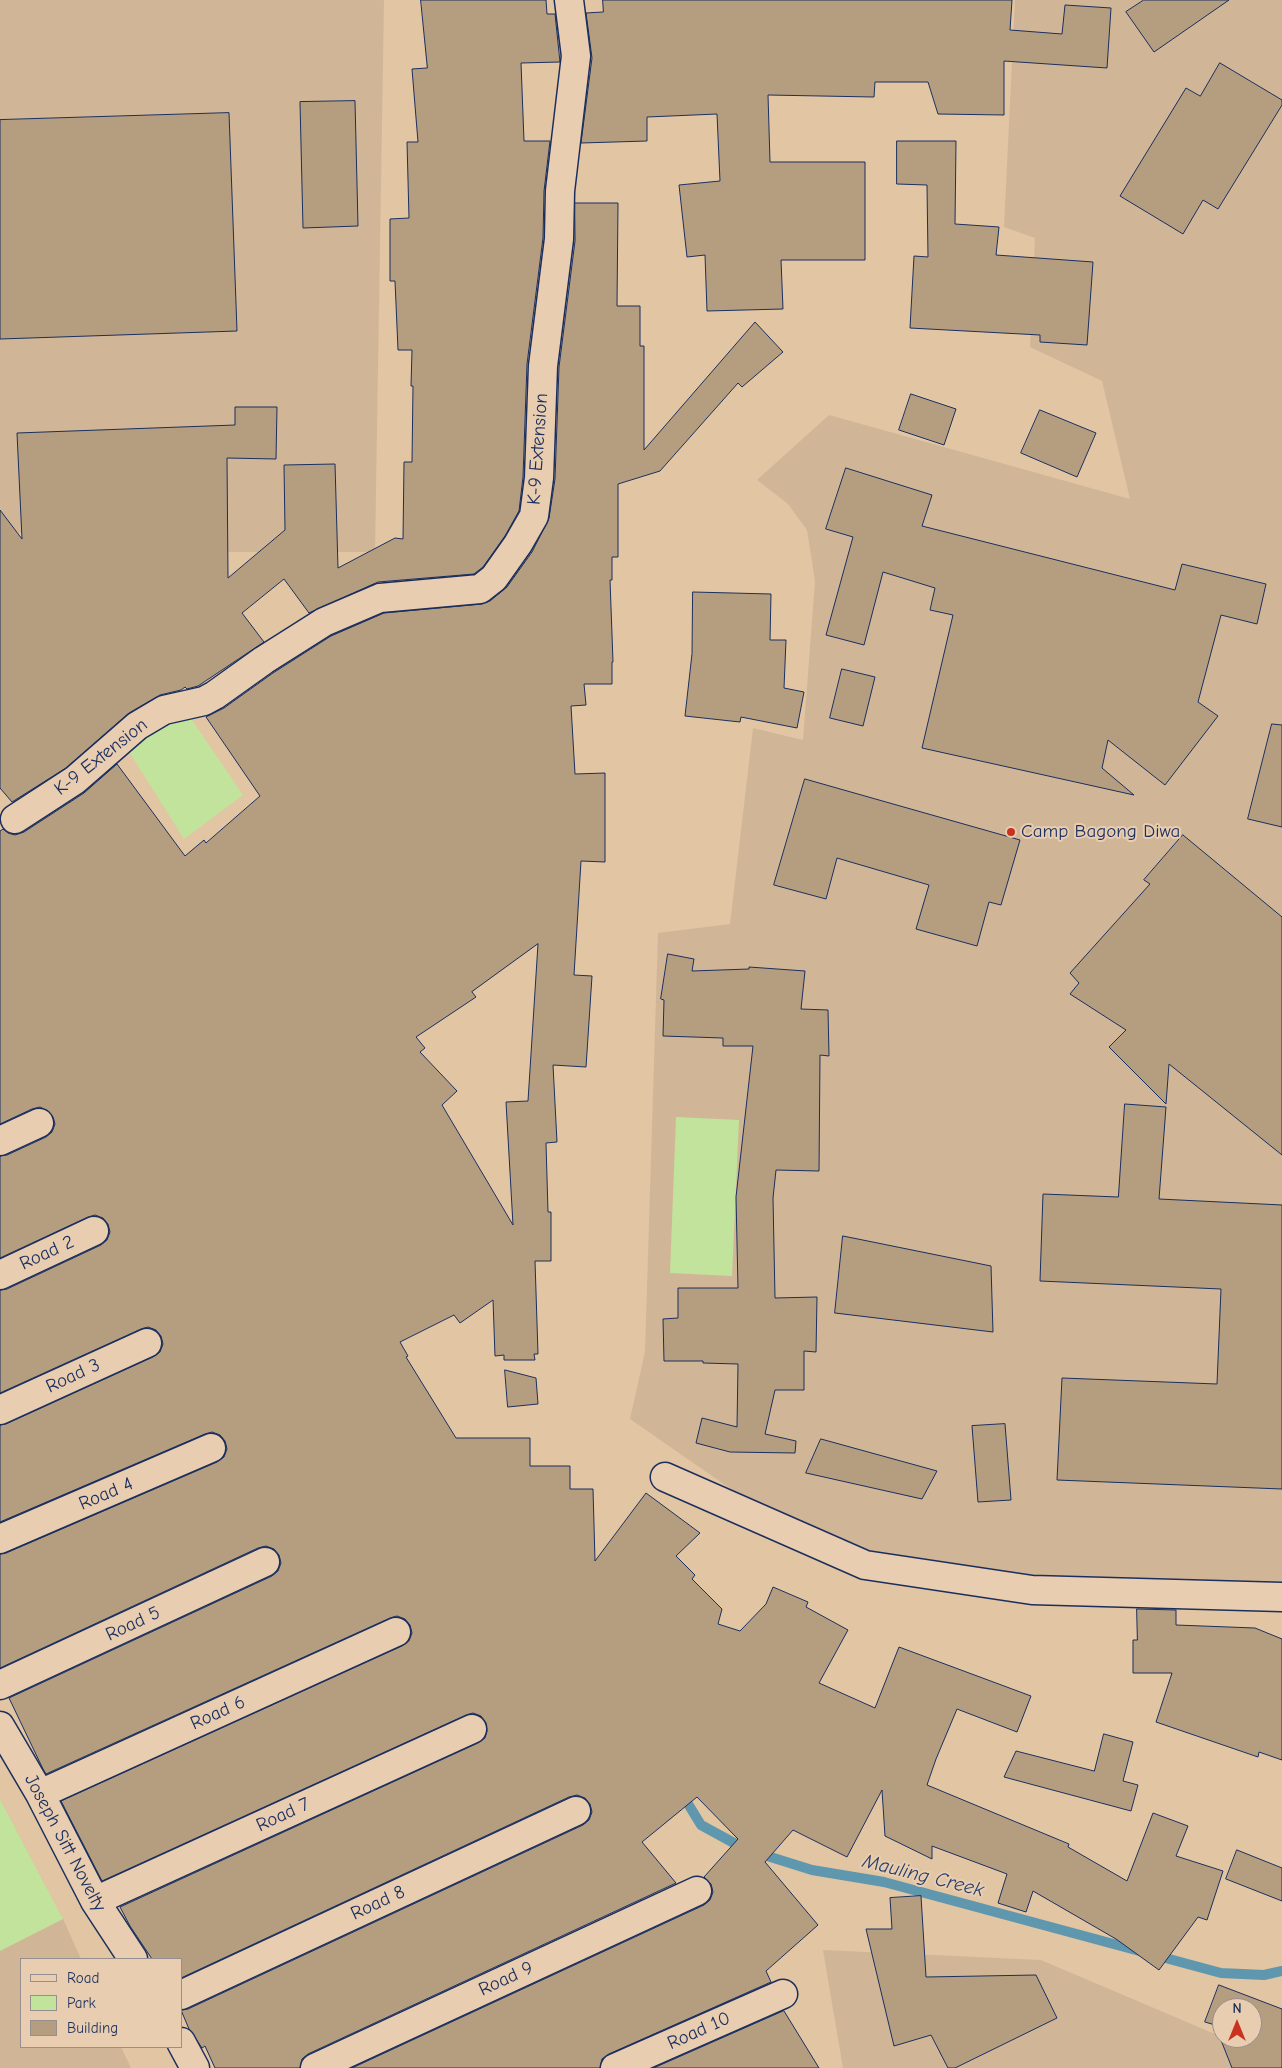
<!DOCTYPE html>
<style>
body{margin:0}
#map{position:relative;width:1282px;height:2068px;overflow:hidden;background:#e2c5a3;font-family:"Comic Neue",sans-serif}
canvas{display:block}
.legend{position:absolute;left:20px;top:1958px;width:162px;height:90px;box-sizing:border-box;background:#e9cdb0;border:1px solid #978e8f;margin:0;padding:6px 9px;list-style:none;font-size:15px;color:#1b2f5e}
.legend li{display:flex;align-items:center;gap:10px;height:25px}
.legend b{width:25px;border:1px solid #978e8f}
.north{position:absolute;left:1212px;top:1998px;width:50px;height:50px;box-sizing:border-box;background:#e9cdb0;border:1px solid #978e8f;border-radius:50%;rotate:0deg;font-size:14px;font-weight:700;line-height:20px;text-align:center;color:#1b2f5e}
.north::after{content:'';display:block;margin:auto;width:18px;height:22px;background:#c8321e;clip-path:polygon(50% 0,100% 100%,50% 72%,0 100%)}
</style>
<div id="map">
<canvas width="1282" height="2068"></canvas>
<ul class="legend">
<li><b style="height:6px;background:#e9cdb0"></b>Road</li>
<li><b style="height:14px;background:#c2e39b"></b>Park</li>
<li><b style="height:14px;background:#b59e80"></b>Building</li>
</ul>
<div class="north">N</div>
</div>
<script>
const c = document.querySelector('canvas').getContext('2d');
c.lineJoin = 'round';
function fill(path, color) {
  c.fillStyle = color;
  c.fill(path, 'evenodd');
}
function trace(path, color, width, dash) {
  c.strokeStyle = color;
  c.lineWidth = width;
  c.lineCap = dash ? 'butt' : 'round';
  c.setLineDash(dash || []);
  c.stroke(path);
}
function label(font, color, halo, rows, align = 'center') {
  c.font = font + ' "Comic Neue",sans-serif';
  c.lineWidth = 4;
  c.setLineDash([]);
  c.textBaseline = 'middle';
  c.strokeStyle = halo;
  c.fillStyle = color;
  for (const [text, x, y, turn = 0] of rows) {
    c.save();
    c.translate(x, y);
    c.rotate((+turn || 0) * Math.PI / 180);
    c.textAlign = isNaN(turn) ? turn : align;
    if (halo) c.strokeText(text, 0, 0);
    c.fillText(text, 0, 0);
    c.restore();
  }
}
fill(new Path2D(`
 M0,0H384L375,552H118L0,529Z
 M1015,0H1282V1582L1034,1577L870,1554L748,1501L630,1419L645,1352L658,933L730,924L753,728L803,740L815,581L807,530L788,504L757,480L829,415L1130,499L1102,381L1030,347L1035,238L1004,227Z
 M0,1799L63,1919L81,1959H21V2047H121L131,2068H0Z
 M823,1950L1041,1960L1222,2037L1282,2068H843Z`), '#d0b697');
fill(new Path2D(`
 M186,711L243,795L184,839L128,750Z
 M676,1117L739,1120L732,1276L670,1273Z
 M0,1799L63,1919L0,1951Z`), '#c2e39b');
trace(new Path2D(`
 M682,1794L701,1825L745,1849L812,1870L884,1882L1221,1973L1264,1975L1282,1971`), '#5f98ae', 10);
const building = new Path2D(`
 M421,0H546L547,14H555L560,62L521,63L524,141H550L544,191L543,238L527,364L523,477L519,511L505,536L483,567L474,574L378,582L309,613L284,579L242,613L264,642L198,686L187,689L185,687L181,690L160,695L129,713L66,768L12,802L0,788V510L22,539L17,433L235,425V407H277L276,459L227,458L228,578L285,530L284,465L335,464L338,568L395,538L403,539L404,462H412L413,386H411L412,350H398L395,281H390V219L409,218L407,142H418L412,69L427,68Z
 M603,0H1012L1010,30L1062,34L1065,5L1111,8L1107,68L1004,61V115L938,114L928,82H875L874,97L768,95L770,162H865V260H781L783,309L707,311L705,255L687,257L679,185L720,181L717,114L647,117V141L581,143L592,58L586,13L603,12Z
 M1144,0H1229L1154,52L1126,12Z
 M1220,63L1282,100V105L1218,209L1203,200L1183,234L1120,196L1186,88L1200,96Z
 M355,101L358,226L303,228L300,102Z
 M229,113L237,331L0,339V120Z
 M897,141H956L955,224L999,227L996,255L1093,262L1087,345L1040,342V335L910,328L914,256L928,257L927,185L897,184Z
 M575,203H618L617,306H640V346H644V450L755,322L783,352L742,387L738,383L660,471L618,484V557H612V580H610L613,662H612V684H584L586,705L571,706L575,774L605,773V862L581,861L574,975L592,976L586,1067L553,1065L557,1142L546,1143L548,1212H551V1261H535L538,1354H534L535,1360H504V1355L495,1356L493,1300L460,1323L454,1315L400,1342L408,1356L406,1357L456,1438H530V1466H570V1489H593L595,1561L646,1493L700,1533L676,1556L695,1575L692,1579L722,1609L718,1624L740,1631L766,1604L773,1587L808,1602L806,1607L848,1630L819,1683L875,1708L899,1647L1031,1696L1017,1732L957,1709L936,1759L927,1785L1069,1844L1068,1847L1127,1881L1153,1813L1188,1826L1176,1856L1223,1871L1207,1920L1198,1917L1159,1970L1116,1939L1033,1891L1026,1912L998,1903L1007,1874L932,1846V1859L885,1836L882,1790L847,1857L793,1830L765,1862L818,1925L766,1971L771,1982L609,2054L602,2059L600,2068H352L704,1905L710,1900L713,1892L711,1884L704,1877L738,1839L697,1797L642,1842L676,1883L308,2054L302,2059L300,2068H215L205,2046L202,2048L189,2029L181,2010L188,2009L583,1825L589,1820L592,1812L590,1804L585,1798L577,1795L569,1797L181,1978V1959H152L130,1926L120,1907L478,1743L485,1738L487,1731L486,1723L481,1716L473,1713L466,1715L102,1881L61,1801L402,1646L409,1641L412,1633L410,1625L405,1619L397,1616L390,1618L46,1774L43,1769L9,1698L272,1576L278,1571L281,1563L279,1555L274,1549L266,1546L258,1548L0,1668V1554L6,1553L217,1462L224,1457L227,1449L225,1441L220,1435L212,1432L205,1434L0,1522V1425L6,1424L153,1357L160,1352L163,1344L161,1336L156,1330L148,1327L141,1329L0,1393V1290L7,1289L101,1245L107,1240L110,1232L108,1224L103,1218L95,1215L88,1217L0,1258V1156L7,1155L46,1137L52,1132L55,1124L53,1117L48,1111L40,1107L32,1109L0,1124V831L3,829L8,833L15,835L24,832L84,793L117,764L185,856L204,840L206,843L260,796L206,717L224,708L273,673L331,636L384,613L482,604L490,601L507,587L532,552L549,518L555,479L559,367L575,241ZM538,944L528,1101L506,1102L513,1225L442,1105L457,1091L420,1052L425,1048L416,1037L476,997L472,992Z
 M911,394L956,409L944,445L899,430Z
 M1040,410L1096,433L1077,477L1021,453Z
 M846,468L932,495L922,526L1175,590L1182,564L1266,584L1257,624L1221,615L1198,702L1218,716L1165,785L1108,740L1102,768L1134,795L922,748L953,615L930,610L935,588L883,572L864,645L826,635L853,537L826,529Z
 M693,592L771,594L770,640H786L784,688L804,692L797,728L741,717L740,722L685,716L692,654Z
 M842,669L875,677L863,726L830,718Z
 M1272,724L1282,725V827L1248,819Z
 M805,779L1020,840L1001,905L989,902L977,946L916,929L929,885L837,858L826,899L774,885Z
 M1183,835L1282,917V1155L1169,1064L1166,1104L1109,1047L1126,1030L1070,994L1079,983L1070,973L1150,884L1144,880Z
 M668,954L694,959L692,971L749,969V967L805,971L801,1009L828,1010L829,1056L820,1055L819,1171L776,1170L773,1198L775,1298L817,1297L816,1352L804,1351V1390H775L765,1434L796,1441L795,1453L730,1452L696,1443L702,1418L737,1427L738,1364L703,1363V1361H664L663,1319L678,1318V1288H738L736,1197L753,1046H723V1038L663,1036L664,1000L661,999Z
 M1125,1104L1166,1107L1159,1199L1282,1205V1489L1057,1480L1062,1378L1217,1384L1221,1289L1040,1281L1043,1194L1118,1197Z
 M843,1236L991,1266L993,1332L835,1313Z
 M505,1370L536,1378L538,1404L508,1407Z
 M1005,1424L1011,1500L978,1502L972,1426Z
 M821,1439L937,1471L922,1499L806,1473Z
 M1137,1609L1176,1610V1625L1255,1628L1282,1639V1760L1259,1752L1258,1757L1156,1722L1172,1673H1133V1640H1137Z
 M1104,1734L1133,1742L1123,1781L1138,1785L1131,1811L1004,1777L1016,1751L1094,1771Z
 M1237,1850L1282,1868V1901L1226,1879Z
 M921,1896L926,1977L1036,1975L1057,2018L955,2068H948L931,2035L894,2046L866,1929H892L890,1898Z
 M1219,1985L1282,2009V2068H1232L1215,2025L1205,2022ZM1222,2008H1252V2038H1222Z
 M784,2011L819,2068H654Z`);
fill(building, '#b59e80');
trace(building, '#1b2f5e', 1);
const street = new Path2D(`
 M15,819L75,780L137,726L164,710L204,701L215,695L264,660L324,622L380,598L480,589L494,578L518,544L534,516L539,478L543,366L559,239L560,191L576,56L569,0
 M0,1141L39,1123
 M0,1275L94,1231
 M0,1410L147,1343
 M665,1477L865,1565L1032,1590L1282,1597
 M0,1539L211,1448
 M0,1685L265,1562
 M0,1726L40,1794L95,1901L133,1959
 M40,1794L396,1632
 M95,1901L472,1729
 M181,1995L576,1811
 M181,2042L195,2068
 M315,2068L697,1891
 M615,2068L783,1994`);
trace(street, '#1b2f5e', 31);
trace(street, '#e9cdb0', 28);
for (const [x, y, r, color] of [
 [1011,832,5,"#c8321e"]
]) {
  const dot = new Path2D();
  dot.arc(x, y, r, 0, 2 * Math.PI);
  c.fillStyle = color;
  c.fill(dot);
  trace(dot, '#e9cdb0', 2);
}
label('19px', '#1b2f5e', '#e9cdb0', [
 ["K-9 Extension",538,449,-86],
 ["K-9 Extension",101,757,-38],
 ["Road 2",47,1253,-25],
 ["Road 3",73,1376,-25],
 ["Road 4",106,1494,-23],
 ["Road 5",133,1624,-25],
 ["Road 6",218,1713,-24],
 ["Road 7",283,1815,-25],
 ["Joseph Sitt Novelty",65,1843,62],
 ["Road 8",378,1903,-25],
 ["Road 9",506,1979,-25],
 ["Road 10",699,2031,-24]
]);
label('19px', '#1b2f5e', '#e9cdb0', [
 ["Camp Bagong Diwa",1021,832]
], 'left');
label('italic 20px', '#26406b', '#e9cdb0', [
 ["Mauling Creek",923,1876,14]
]);
</script>
